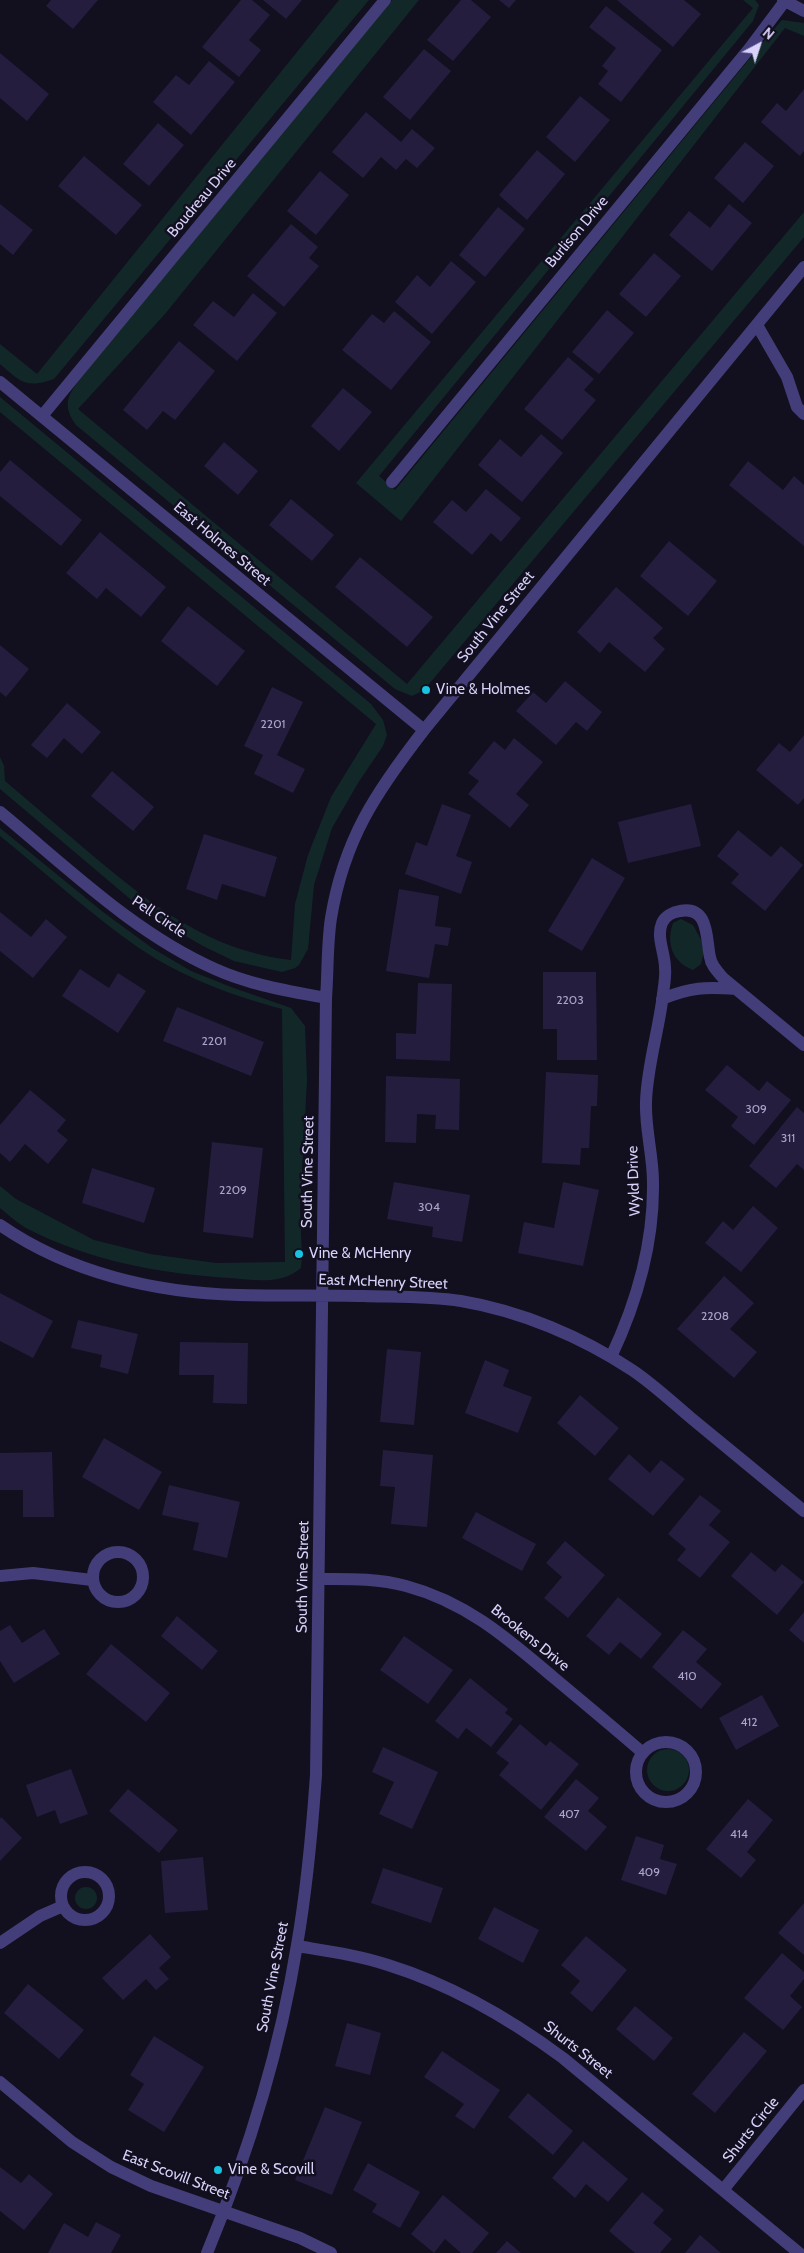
<!DOCTYPE html>
<style>
body{margin:0}
#map{position:relative;width:804px;height:2253px;overflow:hidden;background:#120f1f;font-family:Cabin,sans-serif}
canvas{display:block}
.north{position:absolute;left:734px;top:20px;width:50px;height:50px;-webkit-text-stroke:4px #120f1f;paint-order:stroke;rotate:40deg;font-size:14px;font-weight:700;line-height:20px;text-align:center;color:#d8d1fa}
.north::after{content:'';display:block;margin:auto;width:18px;height:22px;background:#d8d1fa;clip-path:polygon(50% 0,100% 100%,50% 72%,0 100%)}
</style>
<div id="map">
<canvas width="804" height="2253"></canvas>
<div class="north">N</div>
</div>
<script>
const c = document.querySelector('canvas').getContext('2d');
c.lineJoin = 'round';
function fill(path, color) {
  c.fillStyle = color;
  c.fill(path, 'evenodd');
}
function trace(path, color, width, dash) {
  c.strokeStyle = color;
  c.lineWidth = width;
  c.lineCap = dash ? 'butt' : 'round';
  c.setLineDash(dash || []);
  c.stroke(path);
}
function label(font, color, halo, rows, align = 'center') {
  c.font = font + ' Cabin,sans-serif';
  c.lineWidth = 5;
  c.setLineDash([]);
  c.textBaseline = 'middle';
  c.strokeStyle = halo;
  c.fillStyle = color;
  for (const [text, x, y, turn = 0] of rows) {
    c.save();
    c.translate(x, y);
    c.rotate((+turn || 0) * Math.PI / 180);
    c.textAlign = isNaN(turn) ? turn : align;
    if (halo) c.strokeText(text, 0, 0);
    c.fillText(text, 0, 0);
    c.restore();
  }
}
fill(new Path2D(`
 M339,0H369L54,379C26,389 21,382 0,364V344L37,374Z
 M392,0H419L165,314L78,409L407,684L804,212V237L424,690L412,696L395,689L76,425C57,399 75,388 90,366Z
 M743,0H755L759,5L753,21L379,476L395,490L774,29L782,20L804,23V36L785,28L401,521L356,483L753,8Z
 M0,397L371,704L383,720L387,735L383,746L358,783L332,828L314,885L308,949L299,965L295,968L282,972L234,961L203,946L148,914L0,789V757L4,766L5,781C34,806 63,830 92,855C153,906 210,951 291,960L295,904L308,855L331,797L376,724L0,412Z
 M0,828L103,912L152,948L191,971L231,987L291,1008L305,1026L307,1080L300,1208L302,1256L301,1268C281,1285 255,1280 231,1278C162,1274 90,1261 28,1229C18,1224 9,1215 0,1208V1186L16,1199L94,1240L150,1254L216,1263L285,1262L282,1009C233,996 182,977 139,948C91,915 46,873 0,836Z
 M681,919L693,925L705,947L701,964L693,970C672,962 666,943 673,923Z
 M647 1770a21 21 0 1 1 42 0a21 21 0 1 1-42 0Z
 M75 1898a11 11 0 1 1 22 0a11 11 0 1 1-22 0Z`), '#122828');
fill(new Path2D(`
 M51,0H98L73,29L46,6Z
 M241,0H252L270,15L249,40L261,50L239,77L202,47Z
 M263,0H302L286,19Z
 M461,0H471L491,17L453,61L427,40Z
 M499,0H516L509,8Z
 M617,0H684L701,14L673,47Z
 M606,6L662,50L621,102L598,84L608,71L602,66L616,48L589,27Z
 M424,49L451,71L410,120L383,97Z
 M0,53L49,94L27,121L0,98Z
 M209,61L235,82L191,135L153,102L176,75L189,85Z
 M804,89V151L800,156L761,122L777,103L786,111Z
 M580,96L610,120L575,162L546,137Z
 M366,112L401,142L412,129L435,148L417,168L406,159L396,170L381,157L363,178L332,152Z
 M158,123L184,145L149,186L123,164Z
 M745,142L774,166L743,203L714,178Z
 M537,150L565,174L527,220L499,195Z
 M84,156L142,205L116,235L58,186Z
 M320,171L349,195L316,235L287,211Z
 M0,204L33,230L13,255L0,244Z
 M729,204L752,223L712,271L669,235L689,211L710,228Z
 M498,207L525,229L485,277L459,255Z
 M291,224L318,247L309,258L319,266L284,307L247,276Z
 M654,253L681,276L646,317L619,294Z
 M451,261L476,282L432,334L395,302L417,275L430,287Z
 M253,293L277,313L237,361L193,325L213,301L234,317Z
 M607,310L634,333L599,374L572,352Z
 M394,311L431,342L391,390L342,350L372,314L384,323Z
 M179,341L215,371L175,420L163,411L147,430L123,410Z
 M568,357L594,379L584,390L596,400L562,440L524,409Z
 M343,388L372,412L339,451L311,426Z
 M541,434L563,453L522,502L478,465L500,439L521,457Z
 M224,442L258,471L238,495L204,466Z
 M10,460L82,520L61,546L0,496V472Z
 M748,461L783,490L794,476L804,485V546L729,485Z
 M486,489L521,518L501,542L491,533L472,555L433,522L452,500L466,512Z
 M291,499L334,535L312,561L269,525Z
 M100,532L166,587L141,617L106,588L97,599L66,573Z
 M669,541L717,581L688,616L640,576Z
 M360,557L433,617L407,647L335,587Z
 M616,587L663,628L653,638L665,649L645,672L609,642L600,653L577,632Z
 M188,606L245,651L217,686L161,641Z
 M0,645L29,669L6,697L0,692Z
 M565,681L602,712L587,731L576,722L556,745L516,711L533,692L546,703Z
 M272,687L303,702L277,755L305,769L293,793L254,774L263,755L244,746Z
 M67,703L101,732L82,754L64,738L47,758L31,745Z
 M804,735V798L798,805L756,770L779,743L790,752Z
 M514,738L543,762L516,794L529,805L510,828L468,794L479,781L468,773L494,741L505,750Z
 M112,771L154,807L133,831L91,796Z
 M442,804L471,815L456,856L472,862L461,894L405,874L416,842L427,846Z
 M691,804L701,846L628,863L618,822Z
 M738,830L771,857L781,846L803,865L765,911L731,883L739,874L717,856Z
 M204,834L277,857L265,897L222,884L217,900L186,889Z
 M592,858L625,878L582,951L548,931Z
 M399,889L439,896L435,926L451,928L448,946L435,944L429,978L386,971Z
 M0,912L31,937L46,919L67,937L33,978L0,951Z
 M80,969L109,988L118,973L146,991L118,1033L62,996Z
 M543,972H596L597,1060H557V1029H543Z
 M418,983L452,984L450,1061L396,1059V1033L416,1034Z
 M177,1007L264,1042L251,1076L163,1041Z
 M727,1065L759,1091L767,1081L791,1100L754,1145L731,1126L738,1117L705,1090Z
 M546,1072L598,1075L597,1106H591L589,1148H581L580,1165L542,1163Z
 M386,1076L460,1079L459,1130L435,1129L436,1115L417,1114L416,1143L385,1142Z
 M30,1090L66,1120L57,1131L68,1140L48,1164L25,1144L10,1162L0,1153V1125Z
 M797,1107L804,1113V1170L797,1164L776,1188L749,1166Z
 M212,1142L263,1148L253,1238L203,1232Z
 M92,1168L155,1188L144,1223L82,1203Z
 M394,1182L470,1195L462,1242L432,1237L433,1227L387,1219Z
 M563,1182L599,1190L583,1266L518,1253L524,1222L554,1228Z
 M753,1206L778,1228L741,1272L705,1243L723,1221L733,1230Z
 M724,1276L754,1303L730,1329L757,1352L734,1378L677,1329Z
 M0,1293L53,1321L33,1358L0,1341Z
 M78,1320L138,1334L128,1374L100,1367L102,1355L71,1348Z
 M180,1342L248,1343L247,1404L213,1403L214,1375H179Z
 M387,1349L421,1352L414,1425L380,1422Z
 M485,1360L509,1370L503,1386L532,1397L518,1433L465,1413Z
 M580,1395L619,1428L595,1456L557,1423Z
 M104,1438L162,1472L139,1510L82,1477Z
 M383,1450L433,1455L427,1527L391,1524L395,1487L380,1486Z
 M52,1452L54,1517H23V1490H0V1453Z
 M629,1454L650,1473L661,1460L685,1479L653,1516L608,1479Z
 M169,1485L240,1502L227,1558L193,1550L199,1523L162,1515Z
 M700,1495L721,1511L709,1525L730,1542L700,1578L677,1560L686,1549L668,1534Z
 M476,1512L536,1544L522,1571L462,1538Z
 M565,1541L605,1575L568,1618L544,1598L562,1577L546,1563Z
 M751,1552L775,1572L782,1564L804,1582L777,1615L731,1576Z
 M618,1597L662,1634L641,1659L620,1642L609,1655L586,1636Z
 M804,1612V1643L789,1630Z
 M177,1616L218,1651L202,1670L161,1636Z
 M10,1625L22,1643L44,1629L60,1654L14,1683L0,1661V1631Z
 M683,1630L707,1649L696,1662L722,1684L701,1709L652,1667Z
 M404,1636L453,1670L428,1704L380,1670Z
 M111,1644L170,1693L146,1722L86,1674Z
 M470,1678L508,1709L505,1713L513,1719L491,1747L466,1728L458,1739L435,1721Z
 M762,1695L779,1726L736,1750L719,1718Z
 M520,1724L546,1746L550,1741L579,1764L541,1810L499,1775L509,1763L496,1753Z
 M383,1747L438,1772L412,1829L379,1814L394,1782L372,1772Z
 M71,1769L88,1814L60,1824L55,1810L37,1817L26,1785Z
 M576,1779L599,1798L588,1811L607,1827L586,1851L544,1817Z
 M128,1789L178,1830L159,1853L109,1811Z
 M748,1799L773,1820L747,1852L756,1860L741,1878L706,1849Z
 M1,1817L22,1838L0,1861V1819Z
 M636,1836L664,1845L660,1859L677,1864L666,1895L621,1880Z
 M203,1857L208,1910L165,1913L161,1861Z
 M383,1868L443,1888L431,1923L371,1903Z
 M804,1903V1955L778,1933Z
 M494,1907L539,1930L523,1963L478,1939Z
 M150,1934L171,1957L159,1968L169,1979L156,1990L146,1979L123,2000L102,1978Z
 M586,1936L627,1970L592,2012L570,1993L580,1981L561,1965Z
 M782,1953L804,1972V1979L790,1996L802,2007L783,2030L744,1998Z
 M28,1984L84,2030L59,2059L4,2013Z
 M635,2006L673,2038L654,2061L616,2029Z
 M347,2023L381,2033L370,2075L335,2066Z
 M744,2032L767,2051L715,2113L692,2094Z
 M154,2036L204,2067L164,2132L128,2110L144,2084L130,2075Z
 M442,2051L500,2090L474,2129L455,2116L464,2104L424,2077Z
 M528,2093L573,2131L553,2155L508,2117Z
 M325,2107L362,2122L332,2195L295,2180Z
 M583,2141L628,2179L608,2202L586,2184L575,2198L552,2178Z
 M368,2163L420,2192L400,2228L372,2212L377,2204L353,2190Z
 M0,2167L21,2183L29,2174L53,2194L24,2230L0,2211Z
 M642,2192L664,2210L653,2223L672,2239L660,2253H635L609,2231Z
 M443,2195L489,2233L472,2253H461L445,2239L434,2253L411,2234Z
 M96,2222L121,2235L111,2253H48L64,2223L88,2237Z
 M700,2235L721,2253H685Z
 M507,2241L521,2253H496Z`), '#251d3e');
trace(new Path2D(`
 M783,0L804,11
 M757,325L787,377L797,407L804,414
 M0,382L424,730
 M42,416L385,0
 M392,482L749,49L785,1
 M0,812C68,868 134,933 215,969C250,985 289,991 326,998
 M662,999C691,987 705,987 736,989
 M0,1225C69,1273 156,1293 239,1295C281,1296 322,1295 363,1296C396,1297 428,1296 461,1301C521,1311 582,1337 632,1370C653,1384 672,1402 691,1418C729,1449 766,1480 804,1511
 M611,1357C637,1302 654,1243 653,1182C653,1155 645,1129 646,1102C647,1066 659,1030 663,994C664,985 666,976 665,968C665,953 656,937 662,923C665,916 673,912 680,911C710,905 706,941 710,957C711,966 719,973 724,979L804,1045
 M93 1577a25 25 0 1 1 50 0a25 25 0 1 1-50 0Z
 M0,1576L33,1573L92,1580
 M319,1579C347,1579 377,1578 406,1586C466,1602 507,1638 553,1677C583,1702 613,1727 643,1753
 M636 1772a30 30 0 1 1 60 0a30 30 0 1 1-60 0Z
 M61 1896a24 24 0 1 1 48 0a24 24 0 1 1-48 0Z
 M0,1943L40,1916L63,1906
 M297,1946C327,1951 358,1955 388,1965C452,1985 509,2018 563,2058L799,2253
 M0,2082L72,2142L111,2167L151,2186L300,2238L331,2253
 M723,2190L804,2090
 M207,2253C248,2154 280,2050 297,1945C307,1888 312,1832 316,1775L326,998C328,972 327,944 331,918C344,839 376,792 424,730L804,267`), '#433e79', 12);
for (const [x, y, r, color] of [
 [426,690,5,"#17c3e0"],
 [299,1254,5,"#17c3e0"],
 [218,2170,5,"#17c3e0"]
]) {
  const dot = new Path2D();
  dot.arc(x, y, r, 0, 2 * Math.PI);
  c.fillStyle = color;
  c.fill(dot);
  trace(dot, '#120f1f', 2);
}
label('12px', '#aba4cb', null, [
 ["2201",273,724],
 ["2203",570,1000],
 ["2201",214,1041],
 ["309",756,1109],
 ["311",788,1138],
 ["2209",233,1190],
 ["304",429,1207],
 ["2208",715,1316],
 ["410",687,1676],
 ["412",749,1722],
 ["407",569,1814],
 ["414",739,1834],
 ["409",649,1872]
]);
label('15px', '#d8d1fa', '#120f1f', [
 ["Boudreau Drive",202,198,-50],
 ["Burlison Drive",577,232,-50],
 ["East Holmes Street",222,544,40],
 ["South Vine Street",496,617,-51],
 ["Pell Circle",159,917,34],
 ["South Vine Street",308,1172,-89],
 ["Wyld Drive",634,1181,-92],
 ["East McHenry Street",383,1282,2],
 ["South Vine Street",303,1577,-89],
 ["Brookens Drive",530,1638,39],
 ["South Vine Street",273,1977,-79],
 ["Shurts Street",578,2050,38],
 ["Shurts Circle",751,2130,-51],
 ["East Scovill Street",176,2175,21]
]);
label('15px', '#d8d1fa', '#120f1f', [
 ["Vine & Holmes",436,690],
 ["Vine & McHenry",309,1254],
 ["Vine & Scovill",228,2170]
], 'left');
</script>
